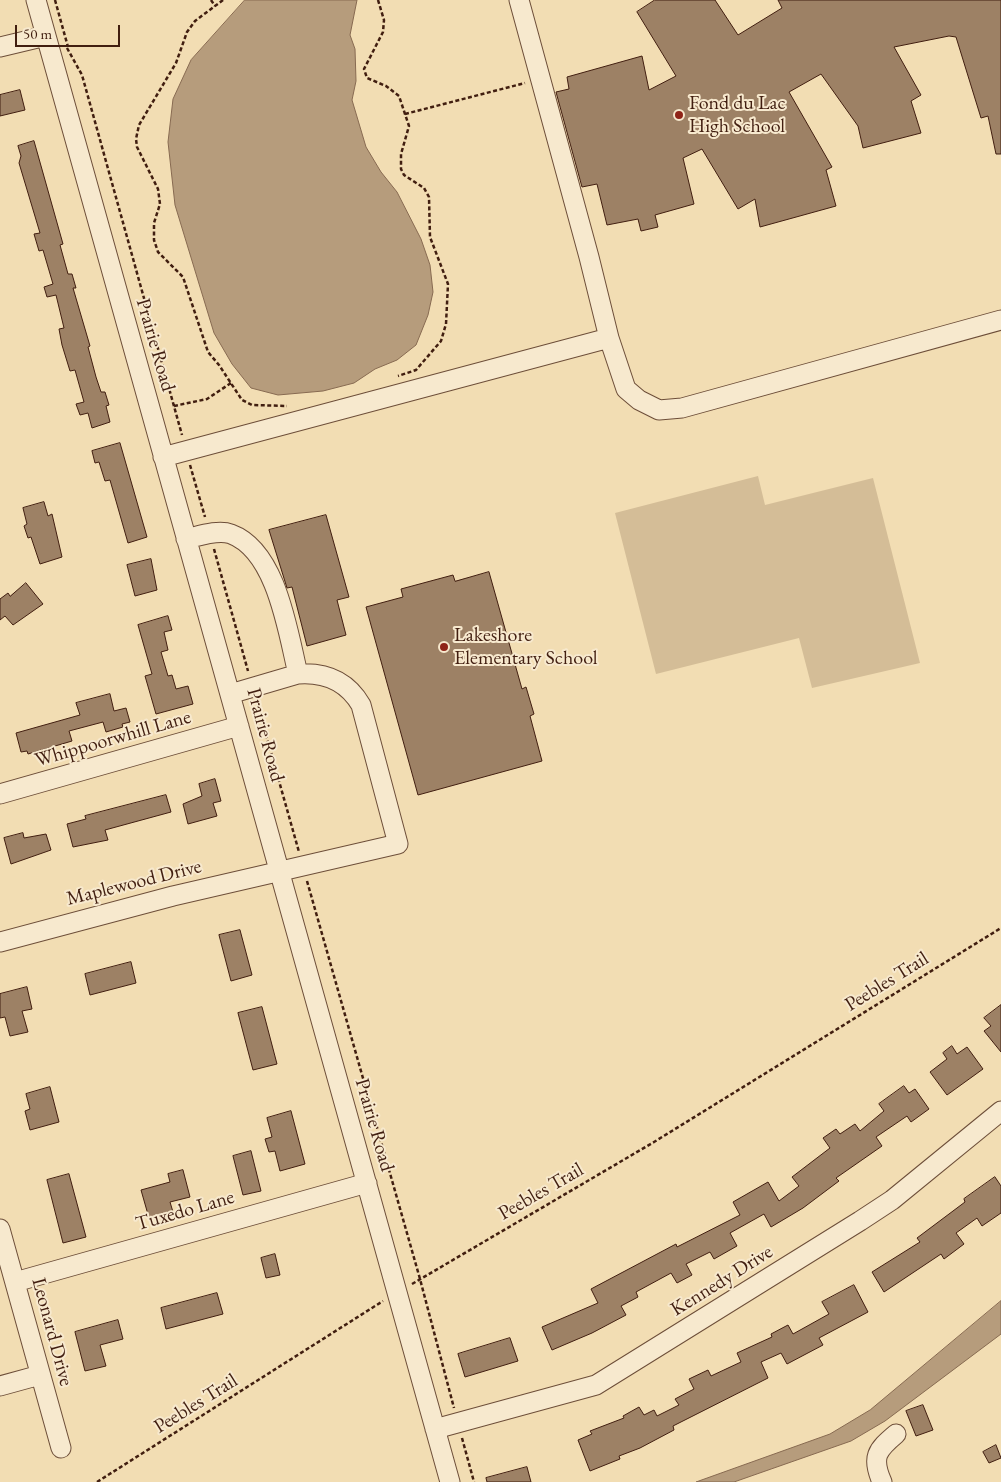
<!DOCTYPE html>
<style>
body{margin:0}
#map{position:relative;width:1001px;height:1482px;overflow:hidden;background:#f2ddb3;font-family:"EB Garamond",serif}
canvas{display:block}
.scale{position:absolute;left:15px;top:25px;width:105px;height:22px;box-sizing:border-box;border:2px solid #411e10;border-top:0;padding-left:6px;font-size:15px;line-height:18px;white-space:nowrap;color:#411e10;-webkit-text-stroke:4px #f7e9ce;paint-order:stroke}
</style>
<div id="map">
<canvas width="1001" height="1482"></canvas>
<div class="scale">50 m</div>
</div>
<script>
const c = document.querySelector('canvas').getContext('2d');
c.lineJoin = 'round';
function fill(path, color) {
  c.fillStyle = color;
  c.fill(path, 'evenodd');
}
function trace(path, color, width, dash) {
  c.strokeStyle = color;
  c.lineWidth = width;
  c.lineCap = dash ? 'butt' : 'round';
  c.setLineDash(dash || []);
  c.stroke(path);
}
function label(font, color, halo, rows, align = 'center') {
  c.font = font + ' "EB Garamond",serif';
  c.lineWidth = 4;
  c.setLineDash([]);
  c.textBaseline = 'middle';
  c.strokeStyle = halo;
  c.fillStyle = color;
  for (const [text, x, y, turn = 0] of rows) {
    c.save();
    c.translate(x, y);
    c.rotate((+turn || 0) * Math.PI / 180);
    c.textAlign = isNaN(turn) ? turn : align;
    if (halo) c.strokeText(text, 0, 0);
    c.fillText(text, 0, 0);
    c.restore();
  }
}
fill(new Path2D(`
 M758,476L765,505L873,478L920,663L812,688L799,638L656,674L615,513Z`), '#d4bd97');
const water = new Path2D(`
 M245,0H357L350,35L355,49L356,81L352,100L366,147L381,172L397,192L421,239L430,265L433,292L428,315L416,345L397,360L375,369L354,383L323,391L278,395L251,388L232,364L214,333L175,205L168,142L173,99L191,60Z
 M1001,1301V1334L885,1421L851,1441L734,1482H696L830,1434L870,1410Z`);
fill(water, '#b69c7c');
trace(water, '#876a51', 1);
const building = new Path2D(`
 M655,0H715L738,35L782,8L778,0H1001V154H996L988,116L981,118L956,37L949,36L894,47L921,95L911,101L921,133L863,148L858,126L821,74L789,92L832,167L826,170L836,206L760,227L755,199L738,209L702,149L683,158L694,204L655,215L658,227L641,231L638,219L607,225L597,184L582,187L556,92L569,89L567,77L642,56L649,90L676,76L637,12Z
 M20,90L25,110L0,116V95Z
 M34,141L63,244L60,245L68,274H72L76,288H73L90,346L88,347L96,377L101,392H105L109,405L106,406L110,422L92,428L88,413L80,415L76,404L84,402L75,370L70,371L62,345L59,329L64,328L56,295L47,297L44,287L53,284L43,250L39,251L34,234L40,233L19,163L21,156L18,146Z
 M120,443L147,537L128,543L110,480L105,481L99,462L95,463L92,451Z
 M44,502L48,516L52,514L62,557L40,564L31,537L28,538L24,526L27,524L23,508Z
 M326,515L349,597L337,600L346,635L307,646L292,587L287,588L269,530Z
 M151,559L157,590L135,596L127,565Z
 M489,572L522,689L526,687L534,714L530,716L542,761L418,795L366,607L403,597L401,589L453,575L455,581Z
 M26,583L43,604L13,625L5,616L0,620V599L8,593L10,596Z
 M168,616L172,630L164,632L168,650L161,652L168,676L172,675L176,689L188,686L193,704L156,714L145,676L152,674L138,625Z
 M110,694L114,711L126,708L130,722L122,724L123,727L106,732L103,722L69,731L72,741L28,754L27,751L21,752L16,733L80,715L76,703Z
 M215,779L221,801L213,803L217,816L188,824L183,804L202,796L199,784Z
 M166,795L171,812L105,830L108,840L73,847L67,824L86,819L85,816Z
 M23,833L24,838L46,834L51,850L11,864L4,838Z
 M240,930L252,975L231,981L219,935Z
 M131,962L136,983L90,995L85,974Z
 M27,987L32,1009L22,1011L28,1032L10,1036L5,1017L0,1018V994Z
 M1001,1005V1052L984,1031L991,1026L984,1018Z
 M262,1007L277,1064L253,1070L238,1013Z
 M952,1046L957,1054L967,1047L983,1069L947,1095L930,1072L947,1059L943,1053Z
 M904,1086L909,1093L915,1089L929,1109L911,1122L907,1116L876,1137L882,1146L836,1178L839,1181L803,1208L771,1227L764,1214L730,1233L737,1246L714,1259L710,1252L686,1264L692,1275L677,1283L671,1273L636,1292L638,1297L621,1306L626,1315L592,1333L552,1350L542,1327L598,1303L591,1289L676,1244L677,1247L740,1215L733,1202L768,1182L779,1201L799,1186L792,1177L830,1148L823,1138L836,1129L840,1134L855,1124L860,1131L884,1111L879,1104Z
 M50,1087L59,1122L30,1130L25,1111L30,1109L26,1094Z
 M291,1111L305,1164L280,1171L275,1151L269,1152L265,1139L272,1137L267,1118Z
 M251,1151L261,1191L243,1195L233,1156Z
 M183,1170L190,1197L170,1202L173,1212L149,1218L141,1190L170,1182L168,1174Z
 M69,1174L86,1237L63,1243L47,1180Z
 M995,1177L1001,1186V1213L982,1226L977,1218L956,1233L964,1244L944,1259L941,1254L884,1292L872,1272L920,1242L917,1238L965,1202L964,1199Z
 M275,1254L280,1275L266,1278L261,1258Z
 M854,1285L868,1312L819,1338L823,1345L787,1364L781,1353L761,1362L768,1378L673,1426L674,1430L640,1448L619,1456L620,1459L590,1471L578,1440L592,1434L590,1431L624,1418L623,1416L639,1407L644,1415L654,1410L657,1416L679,1405L675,1399L694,1389L689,1379L708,1370L711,1376L741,1362L737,1353L772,1337L771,1334L788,1325L793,1334L829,1314L822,1302Z
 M217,1293L223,1314L166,1329L161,1308Z
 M118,1320L123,1339L100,1345L106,1366L85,1371L75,1332Z
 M510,1338L518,1361L465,1377L458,1354Z
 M923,1405L933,1430L916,1436L906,1411Z
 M996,1445L1001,1458L989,1463L983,1452Z
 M527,1467L531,1482H487L486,1478Z`);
fill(building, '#9d8165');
trace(building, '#411e10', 1);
const minor = new Path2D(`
 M36,0L450,1482
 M519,0L589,257L609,338L626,389L639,400L659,410L682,408L1001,320
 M0,47L46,36
 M163,457L609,338
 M186,539C199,536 218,529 231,534C277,551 288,633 298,674L230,694
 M0,794L239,726
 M0,942L173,896L398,844L361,705C347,681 325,672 298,674
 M0,1229L61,1448
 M15,1282L367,1183
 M0,1386L40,1375
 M435,1429L596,1385L860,1221L892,1200L1001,1111
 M882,1482C871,1457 877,1450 896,1434`);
trace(minor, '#6d4e39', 21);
trace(new Path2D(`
 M55,0L68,47
 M211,0L215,6
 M223,0L195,21L187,32L176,63L139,125L136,139L137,147L158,189L160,204L154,223V240L158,252L183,277L208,352L219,365L242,400L252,405L287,406
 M378,0L384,20L383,32L364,69L367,78L386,86L399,96L409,126L401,154V169L404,175L424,188L429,197L430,237L448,284L446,324L441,341L416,370L398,376
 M67,48L82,75L182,435
 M405,114L525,83
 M174,406L207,399L231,383
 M190,465L205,517
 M214,549L248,671
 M257,703L299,852
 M307,881L420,1279L454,1408
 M412,1284L654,1142L1001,928
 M462,1438L474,1482
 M97,1482L383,1301`), '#411e10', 2.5, [4, 2.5]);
trace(minor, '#f7e9ce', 19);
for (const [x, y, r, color] of [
 [679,115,5,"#8f2418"],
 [444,647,5,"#8f2418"]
]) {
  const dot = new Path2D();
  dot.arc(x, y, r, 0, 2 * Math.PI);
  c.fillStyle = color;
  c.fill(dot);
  trace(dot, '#f7e9ce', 2);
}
label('20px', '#411e10', '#f7e9ce', [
 ["Fond du Lac",689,104],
 ["High School",689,127],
 ["Lakeshore",454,636],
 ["Elementary School",454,659]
], 'left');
label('20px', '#411e10', '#f7e9ce', [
 ["Prairie Road",155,345,74],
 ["Prairie Road",265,735,75],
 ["Whippoorwhill Lane",113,739,-16],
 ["Maplewood Drive",134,883,-14],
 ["Peebles Trail",887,982,-32],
 ["Prairie Road",374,1125,74],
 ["Peebles Trail",541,1192,-30],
 ["Tuxedo Lane",185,1211,-16],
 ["Kennedy Drive",722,1281,-32],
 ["Leonard Drive",52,1332,75],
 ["Peebles Trail",196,1404,-32]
]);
</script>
